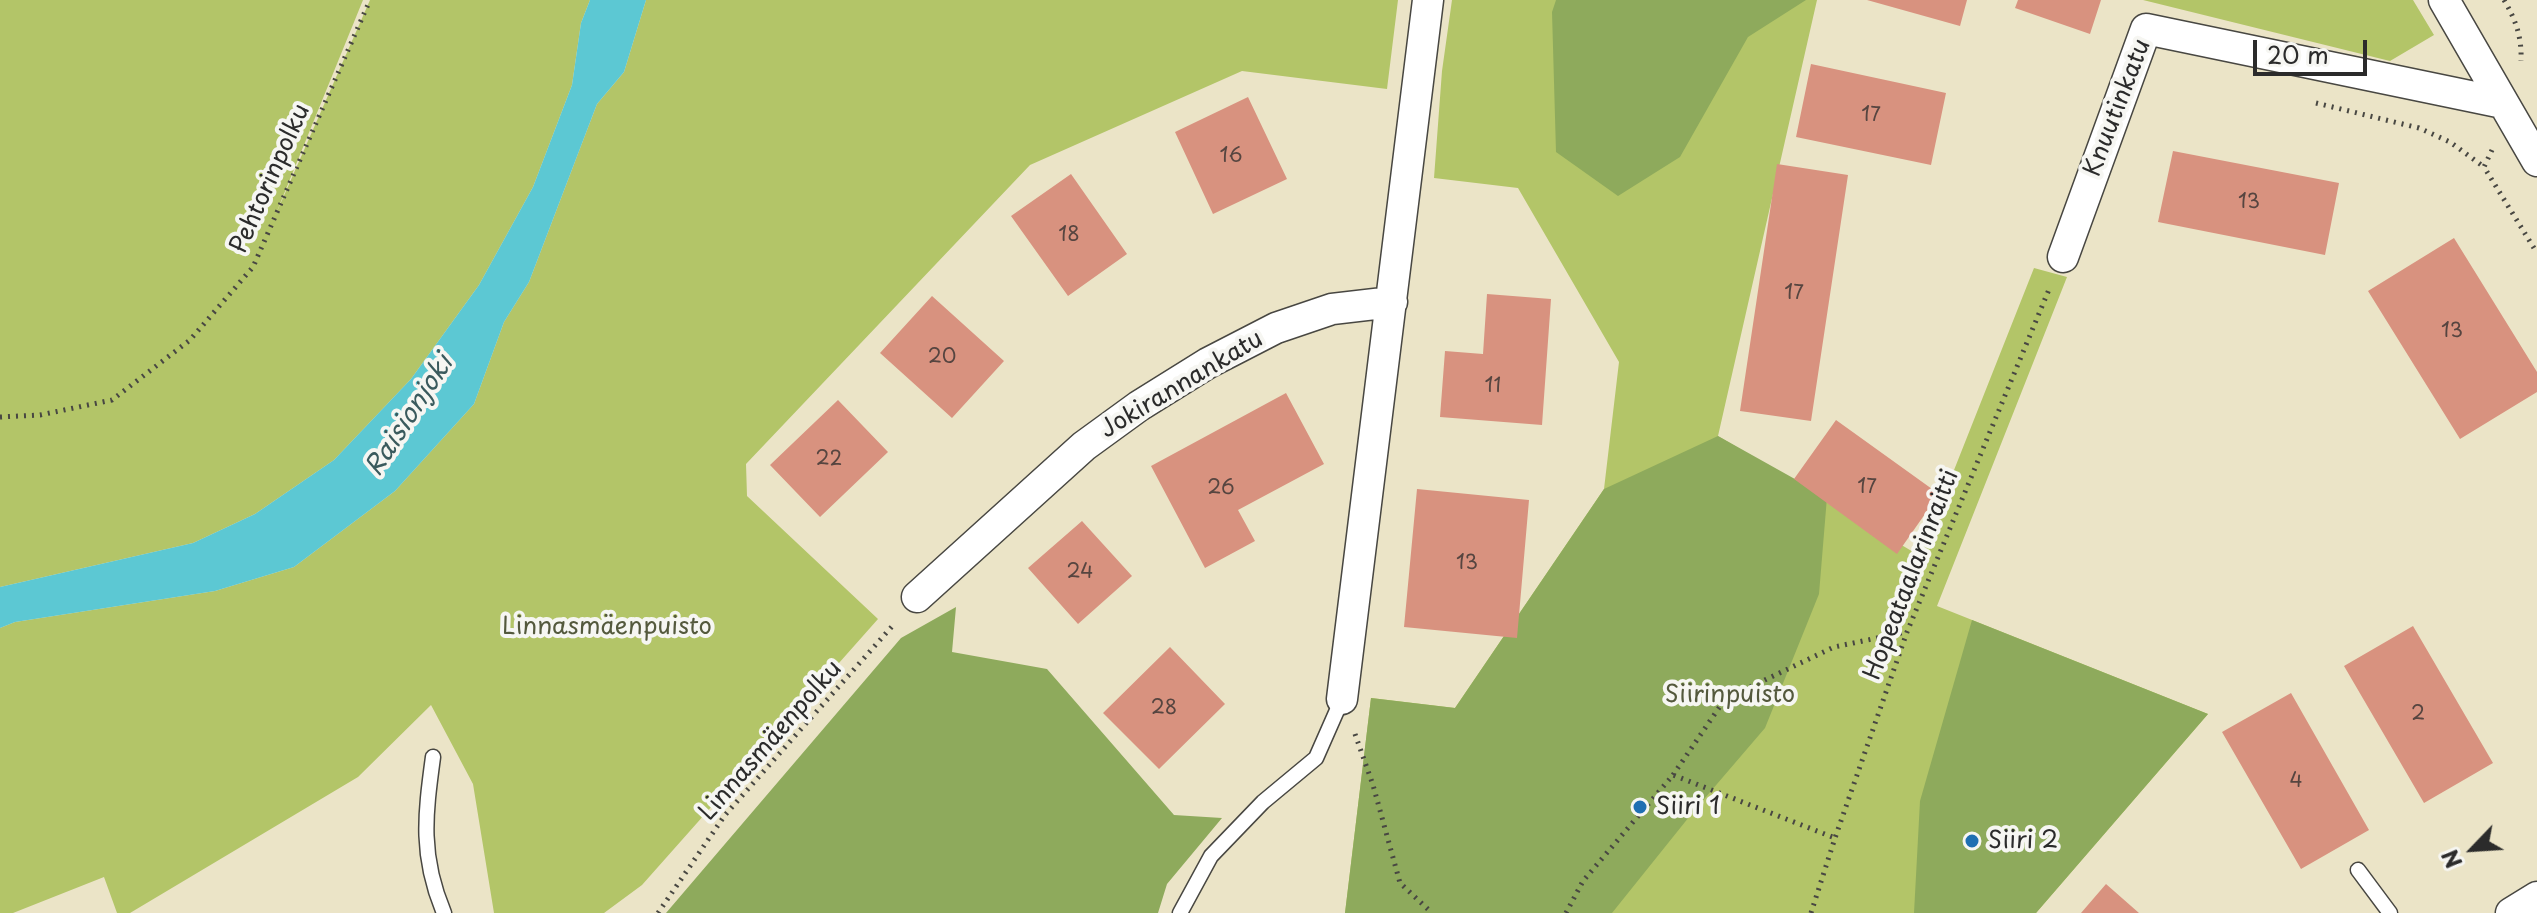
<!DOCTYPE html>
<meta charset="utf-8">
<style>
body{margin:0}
#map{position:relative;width:2537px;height:913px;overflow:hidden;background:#ebe4c7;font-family:"Playpen Sans",sans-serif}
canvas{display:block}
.north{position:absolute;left:2433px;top:809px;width:80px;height:80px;-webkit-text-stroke:6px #f6f6f2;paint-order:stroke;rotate:245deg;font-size:22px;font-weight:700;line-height:32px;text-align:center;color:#2b2b2b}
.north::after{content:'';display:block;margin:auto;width:28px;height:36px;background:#2b2b2b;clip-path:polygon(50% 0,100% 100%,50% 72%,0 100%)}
.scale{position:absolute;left:2253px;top:40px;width:114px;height:36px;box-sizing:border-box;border:4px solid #2b2b2b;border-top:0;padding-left:10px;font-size:24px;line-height:28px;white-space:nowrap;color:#2b2b2b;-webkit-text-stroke:6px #f6f6f2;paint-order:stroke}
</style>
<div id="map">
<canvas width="2537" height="913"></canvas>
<div class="north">N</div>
<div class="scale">20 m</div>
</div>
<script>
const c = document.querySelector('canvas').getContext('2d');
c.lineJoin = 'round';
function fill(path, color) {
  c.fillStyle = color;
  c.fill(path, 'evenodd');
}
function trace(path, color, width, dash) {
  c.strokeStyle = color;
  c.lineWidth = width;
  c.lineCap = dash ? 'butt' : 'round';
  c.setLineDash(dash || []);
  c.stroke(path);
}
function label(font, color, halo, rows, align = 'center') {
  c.font = font + ' "Playpen Sans",sans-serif';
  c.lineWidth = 8;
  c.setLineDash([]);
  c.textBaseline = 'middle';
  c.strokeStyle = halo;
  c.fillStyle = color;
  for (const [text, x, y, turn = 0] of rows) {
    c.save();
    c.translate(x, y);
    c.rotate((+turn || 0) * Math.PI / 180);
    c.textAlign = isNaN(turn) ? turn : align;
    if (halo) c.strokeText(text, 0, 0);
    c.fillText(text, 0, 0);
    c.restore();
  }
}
fill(new Path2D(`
 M0,0H363L275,216L370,0H590L581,23L572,85L533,187L479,285L411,379L334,460L255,514L193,543L0,587Z
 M646,0H1398L1387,89L1242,71L1030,165L746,464L747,496L878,619L642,885L604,913H494L473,784L431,705L358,777L130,913H117L104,877L13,913H0V628L15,622L215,591L294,567L395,491L474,404L504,322L529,282L597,104L624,72Z
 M1452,0H1817L1718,436L1920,556L2034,268L2067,277L1937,606L2208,714L2036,913H1345L1371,698L1455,708L1604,489L1619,362L1518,188L1434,178L1442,71Z
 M2143,0H2413L2434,35L2390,61Z`), '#b3c568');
fill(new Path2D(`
 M1556,0H1806L1748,37L1680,157L1618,196L1556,152L1552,12Z
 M1718,436L1827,497L1819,594L1765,728L1693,812L1612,913H1345L1371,698L1455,708L1604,489Z
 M956,607L952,652L1047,669L1174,815L1222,818L1167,884L1158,913H666L901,638Z
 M1972,620L2208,714L2036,913H1914L1920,801Z`), '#8eaa5c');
fill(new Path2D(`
 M590,0H646L624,72L597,104L529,282L504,322L474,404L395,491L294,567L215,591L15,622L0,628V587L193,543L255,514L334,460L411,379L479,285L533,187L572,85L581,23Z`), '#5cc8d3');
fill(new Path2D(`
 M1867,0H1967L1960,26Z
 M2018,0H2101L2090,34L2015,8Z
 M1811,64L1946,93L1931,165L1796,137Z
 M1248,97L1287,179L1213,214L1175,132Z
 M2173,151L2339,183L2325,255L2158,222Z
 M1777,164L1848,175L1811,421L1740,411Z
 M1071,174L1127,254L1068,296L1011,216Z
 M2454,238L2537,372V392L2460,439L2368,291Z
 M1487,294L1551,299L1542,425L1440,417L1445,351L1483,354Z
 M932,296L1004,361L952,418L880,353Z
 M1286,393L1324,464L1238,510L1255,541L1205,568L1151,466Z
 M838,400L888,452L820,517L770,465Z
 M1836,420L1939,494L1897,554L1794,479Z
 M1417,489L1529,500L1517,638L1404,627Z
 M1082,521L1132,576L1078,624L1028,568Z
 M2413,626L2493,763L2424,803L2344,666Z
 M1170,647L1225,704L1159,769L1103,713Z
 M2291,693L2369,830L2301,869L2222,732Z
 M2106,884L2139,913H2081Z`), '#d8927f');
const lane = new Path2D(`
 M433,757C425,816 420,856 444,913
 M2358,870L2390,913
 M1180,913L1211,856L1263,802L1316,758L1342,699`);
const street = new Path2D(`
 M2444,0L2537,161
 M2063,257L2146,29L2503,103
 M917,597L1084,446L1139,406L1208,363L1276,328L1332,309L1392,302
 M1342,699L1428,0
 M2511,913L2537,897`);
trace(lane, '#484742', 17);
trace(street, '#484742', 33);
trace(new Path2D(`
 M2504,0C2516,20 2522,38 2521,61
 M2316,103L2419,128L2450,142L2484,167
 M2492,150L2484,167L2537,253
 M0,417L40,415L112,400L190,340L253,267L370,0
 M1355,734L1373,785L1400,883L1432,913
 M1673,775L1725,699L1834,647L1906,632
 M658,913L725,815L895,623
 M1566,913L1583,881L1673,775L1835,838
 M1811,913L1835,838L1907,632L2050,287`), '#484742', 5, [2, 6]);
trace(lane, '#fff', 14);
trace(street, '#fff', 30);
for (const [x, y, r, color] of [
 [1640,807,8,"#1f6fb2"],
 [1972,841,8,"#1f6fb2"]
]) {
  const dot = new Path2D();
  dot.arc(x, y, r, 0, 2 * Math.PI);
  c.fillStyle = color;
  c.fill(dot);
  trace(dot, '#f6f6f2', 3);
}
label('20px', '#564540', null, [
 ["17",1871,115],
 ["16",1231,156],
 ["13",2249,202],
 ["18",1069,235],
 ["17",1794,293],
 ["13",2452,331],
 ["20",942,357],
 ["11",1493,386],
 ["22",829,459],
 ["17",1867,487],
 ["26",1221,488],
 ["13",1467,563],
 ["24",1080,572],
 ["28",1164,708],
 ["2",2418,714],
 ["4",2296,781]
]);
label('24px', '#2b2b2b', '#f6f6f2', [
 ["Knuutinkatu",2118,108,-69],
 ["Pehtorinpolku",271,179,-66],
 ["Jokirannankatu",1182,385,-31],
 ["Hopeataalarinraitti",1912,575,-69],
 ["Linnasmäenpolku",771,741,-49]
]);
label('24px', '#54593d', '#f6f6f2', [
 ["Linnasmäenpuisto",607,627],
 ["Siirinpuisto",1730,695]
]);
label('24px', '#2b2b2b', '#f6f6f2', [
 ["Siiri 1",1656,807],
 ["Siiri 2",1988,841]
], 'left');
label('italic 26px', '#3a5a5d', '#f6f6f2', [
 ["Raisionjoki",410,416,-57]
]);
</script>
